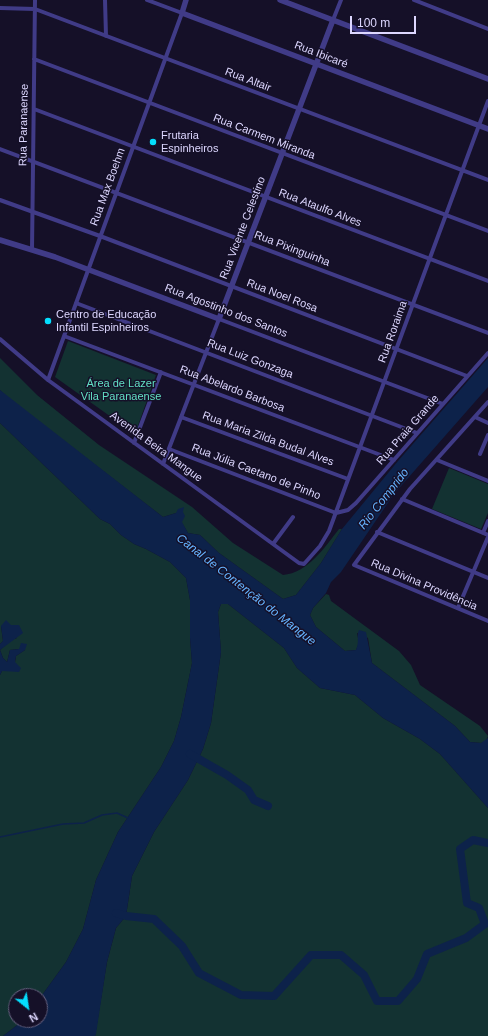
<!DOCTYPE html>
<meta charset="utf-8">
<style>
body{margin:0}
#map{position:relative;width:488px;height:1036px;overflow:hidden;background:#151028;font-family:Arial,sans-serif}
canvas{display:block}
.north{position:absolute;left:8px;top:988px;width:40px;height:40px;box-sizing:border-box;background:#151028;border:1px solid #65607e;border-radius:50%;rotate:150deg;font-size:11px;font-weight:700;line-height:16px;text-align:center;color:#ddd7ff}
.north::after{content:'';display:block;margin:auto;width:14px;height:18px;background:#04defe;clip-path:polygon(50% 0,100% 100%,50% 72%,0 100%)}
.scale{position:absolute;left:350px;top:16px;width:66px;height:18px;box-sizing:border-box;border:2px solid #ddd7ff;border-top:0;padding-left:5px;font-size:12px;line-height:14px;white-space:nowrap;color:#ddd7ff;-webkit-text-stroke:3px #151028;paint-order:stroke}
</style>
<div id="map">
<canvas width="488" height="1036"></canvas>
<div class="north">N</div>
<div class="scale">100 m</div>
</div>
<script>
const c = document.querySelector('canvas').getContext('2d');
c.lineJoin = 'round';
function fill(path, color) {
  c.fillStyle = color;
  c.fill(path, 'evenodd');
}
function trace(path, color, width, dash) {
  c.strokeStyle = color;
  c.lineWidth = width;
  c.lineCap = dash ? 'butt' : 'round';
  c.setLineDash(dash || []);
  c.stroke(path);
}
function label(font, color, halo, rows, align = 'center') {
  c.font = font + ' Arial,sans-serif';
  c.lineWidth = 3;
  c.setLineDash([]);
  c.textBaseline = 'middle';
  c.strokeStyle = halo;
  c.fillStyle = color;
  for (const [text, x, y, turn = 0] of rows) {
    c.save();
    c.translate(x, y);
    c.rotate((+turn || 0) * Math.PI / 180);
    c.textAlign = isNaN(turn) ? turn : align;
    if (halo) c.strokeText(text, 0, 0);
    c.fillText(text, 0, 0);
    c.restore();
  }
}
fill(new Path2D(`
 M68,341L156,375L135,434L55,377Z
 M0,358L37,395L99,445L192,507L233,543L283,575C308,573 325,547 339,529H342L321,563L296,595L283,599L219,553L200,535L188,533L176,513L163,517L7,397L0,390Z
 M0,423L100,519L110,524L121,535L134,544L146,549L170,562L186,578L190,600V638L192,663L181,717L174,741L161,767L118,832L96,880L83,929L66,962L40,998V996H16V1020H24L3,1036H0V675L2,671L15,662L16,656L25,650L19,649L10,650L7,662L3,658L0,650L11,640L17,638L1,626L3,641L0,644Z
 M449,468L488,484V513L481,529L432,509Z
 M326,594L329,595L331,601L399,651L411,665L420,685L480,726L488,736L486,741L481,743L470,742L455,726L372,663L368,638L357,633L359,643L356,650L345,651L316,627L310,615L313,608Z
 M221,604H228L284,648L297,668L320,688L355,695L383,718L420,739L440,754L488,808V1036H95L107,962L116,928L126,916L132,876L154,832L188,780L203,749L211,723L221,652L218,612Z`), '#133232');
fill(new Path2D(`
 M488,358V387L394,494L341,572L331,582L326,593L313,608L310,615L316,627L345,651L356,650C360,640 356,636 359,630L366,632L372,663L455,726L470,742L481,743L488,738V808L440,754L420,739L383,718L355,695L320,688L297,668L284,648L228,604H221L218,612L221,652L211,723L203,749L188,780L154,832L132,876L126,916L116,928L107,962L96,1034L95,1036H3L24,1020H40V998L66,962L83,929L96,880L118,832L161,767L174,741L181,717L192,663L190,638V600L186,578L170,562L146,549L134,544L121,535L110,524L100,519L0,423V390L163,517L176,513L178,509L184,507L183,512L185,516L182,522L188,533L200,535L219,553L283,599L296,595L321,563L342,529L398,461Z
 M6,620L11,625H19L23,633L0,650L3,658L7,662L10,650L19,649L21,643L27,644L25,650L16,656L15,662L21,668L19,672L2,671L0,675V644L3,641L1,626Z`), '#0d224a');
trace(new Path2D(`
 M0,837L63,824L84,823L102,815L117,813L128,818`), '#0d224a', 1.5);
trace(new Path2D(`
 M190,754L227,775L248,790L254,800L268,806
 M116,913L126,916L154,919L182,946L199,973L241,995L274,996L311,955H341L364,975L377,1001H398L417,979L427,954L466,938L485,924L479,908L467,903L460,849L473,840L488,843`), '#0d224a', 8);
trace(new Path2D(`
 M105,0L106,36
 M414,0L488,29
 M0,8L35,9L488,180
 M333,20L341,0
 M34,59L488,231
 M34,109L488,281
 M0,149L488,333
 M0,200L100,236L467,376
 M32,250L35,0
 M76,303L417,433
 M64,336L394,460
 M0,339L48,380L299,563L304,564L320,546L329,531L488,101
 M48,380L182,13L147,0
 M488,402L410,489L354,565L488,621
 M181,417L348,479
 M475,417L488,423
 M134,443L161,372
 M169,449L336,513L348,510L356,503L488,353
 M480,454L488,435
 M437,460L488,481
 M163,464L219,319L443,404
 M402,499L488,535
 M377,532L488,578
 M483,533L488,521
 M273,544L293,517
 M458,608L488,537`), '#403b87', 4);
trace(new Path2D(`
 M186,0L182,13L488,129
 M280,0L488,79
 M0,240L55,257L219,319L333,20`), '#403b87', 5.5);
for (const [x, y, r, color] of [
 [153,142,4,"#04defe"],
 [48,321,4,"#04defe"]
]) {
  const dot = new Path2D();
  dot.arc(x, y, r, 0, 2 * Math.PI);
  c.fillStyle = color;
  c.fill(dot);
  trace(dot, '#151028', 1.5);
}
label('11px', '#ddd7ff', '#151028', [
 ["Rua Ibicaré",321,55,21],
 ["Rua Altair",248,80,21],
 ["Rua Paranaense",24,125,-89],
 ["Rua Carmem Miranda",264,137,21],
 ["Rua Max Boehm",108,187,-70],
 ["Rua Ataulfo Alves",320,208,21],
 ["Rua Vicente Celestino",243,228,-69],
 ["Rua Pixinguinha",292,249,21],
 ["Rua Noel Rosa",282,296,21],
 ["Rua Agostinho dos Santos",226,311,21],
 ["Rua Roraima",393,332,-70],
 ["Rua Luiz Gonzaga",250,359,21],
 ["Rua Abelardo Barbosa",232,389,21],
 ["Rua Praia Grande",408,430,-49],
 ["Rua Maria Zilda Budal Alves",268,439,20],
 ["Avenida Beira Mangue",156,447,36],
 ["Rua Júlia Caetano de Pinho",256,472,21],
 ["Rua Divina Providência",424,585,23]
]);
label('11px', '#ddd7ff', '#151028', [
 ["Frutaria",161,136],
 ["Espinheiros",161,149],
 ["Centro de Educação",56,315],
 ["Infantil Espinheiros",56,328]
], 'left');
label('11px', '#62e0c4', '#151028', [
 ["Área de Lazer",121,384],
 ["Vila Paranaense",121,397]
]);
label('italic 12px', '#65b3ff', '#151028', [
 ["Rio Comprido",384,499,-52],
 ["Canal de Contenção do Mangue",246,590,38]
]);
</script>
